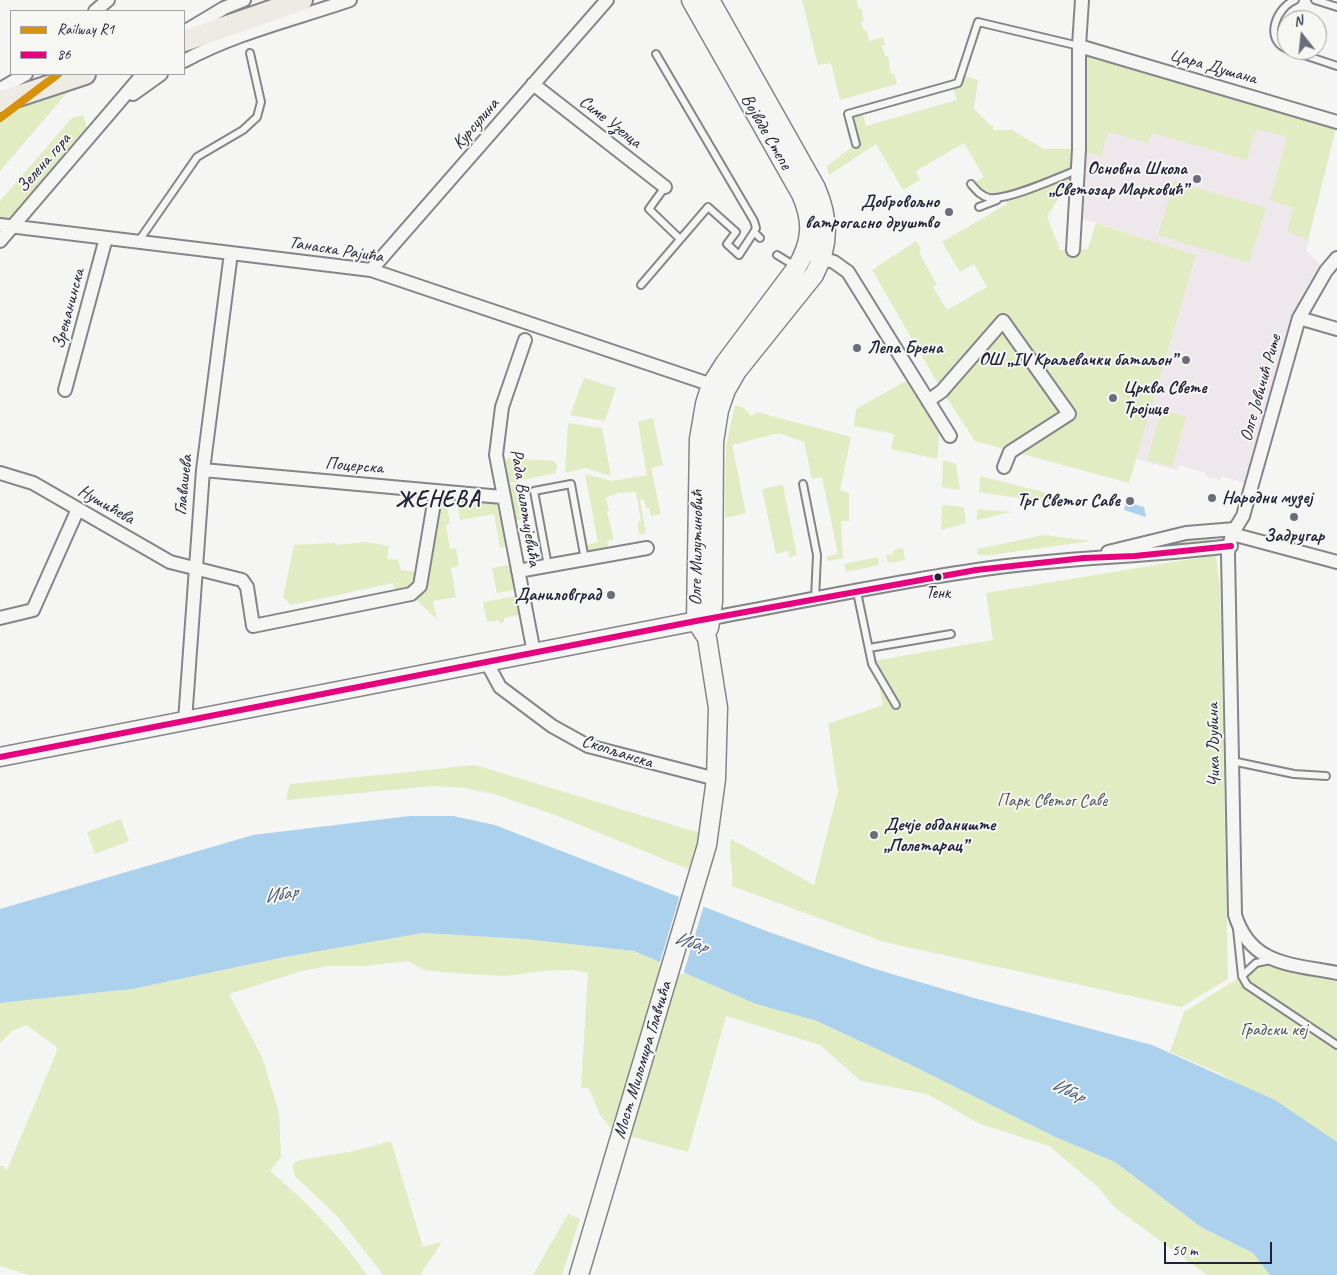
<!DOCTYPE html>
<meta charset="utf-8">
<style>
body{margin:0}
#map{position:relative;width:1337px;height:1275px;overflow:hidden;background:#f5f5f3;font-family:Caveat,sans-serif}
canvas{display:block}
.legend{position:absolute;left:10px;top:10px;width:175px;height:65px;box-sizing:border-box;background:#f6f6f2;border:1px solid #a1a1a9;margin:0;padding:6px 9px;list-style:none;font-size:15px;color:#22223b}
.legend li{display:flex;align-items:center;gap:10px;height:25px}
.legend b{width:25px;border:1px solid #a1a1a9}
.north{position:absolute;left:1277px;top:10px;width:50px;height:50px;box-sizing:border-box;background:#f6f6f2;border:1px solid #a1a1a9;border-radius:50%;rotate:344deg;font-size:14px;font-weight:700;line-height:20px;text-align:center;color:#22223b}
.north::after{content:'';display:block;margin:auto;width:18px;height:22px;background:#6c6c7b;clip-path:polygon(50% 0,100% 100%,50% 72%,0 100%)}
.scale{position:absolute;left:1164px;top:1242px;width:108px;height:22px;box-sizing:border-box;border:2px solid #22223b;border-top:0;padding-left:6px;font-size:15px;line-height:18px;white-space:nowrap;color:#22223b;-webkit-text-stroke:4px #f6f6f2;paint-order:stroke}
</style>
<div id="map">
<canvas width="1337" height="1275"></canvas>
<ul class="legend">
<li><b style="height:6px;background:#d79209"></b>Railway R1</li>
<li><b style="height:6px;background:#e5007d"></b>86</li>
</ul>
<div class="north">N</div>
<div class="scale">50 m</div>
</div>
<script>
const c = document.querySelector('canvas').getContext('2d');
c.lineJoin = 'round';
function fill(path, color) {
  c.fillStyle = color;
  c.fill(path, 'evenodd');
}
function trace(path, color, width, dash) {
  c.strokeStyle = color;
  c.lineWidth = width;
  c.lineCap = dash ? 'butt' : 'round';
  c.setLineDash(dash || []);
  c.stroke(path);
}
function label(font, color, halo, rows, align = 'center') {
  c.font = font + ' Caveat,sans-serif';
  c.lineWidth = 4;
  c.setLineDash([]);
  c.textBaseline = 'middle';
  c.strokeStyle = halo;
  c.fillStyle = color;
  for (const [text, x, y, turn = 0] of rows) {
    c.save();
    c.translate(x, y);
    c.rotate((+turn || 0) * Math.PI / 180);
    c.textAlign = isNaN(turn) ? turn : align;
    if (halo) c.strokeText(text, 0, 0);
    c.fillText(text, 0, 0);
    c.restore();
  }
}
fill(new Path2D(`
 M1079,46L1337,124L1306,250L1326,271L1299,318L1252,485L1221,476L1220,480L1205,476L1206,473L1179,465L1177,470L1136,459L1196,255L1075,216Z`), '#eee8ec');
fill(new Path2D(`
 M802,0H857L858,9L861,8L864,21L861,22L864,31L866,30L870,41L883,37L885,45L882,46L885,56H888L891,74H894L897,84L840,100L831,63L818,65Z
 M1079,46L1337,124L1308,239L1287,232L1293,208L1270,200L1287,137L1256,129L1247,160L1152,133L1148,143L1108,132L1101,156L1079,150L1077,170L1047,216L1060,250L1088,249L1096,223L1196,255L1129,483L975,441L942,391L872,270L916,241L921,249L919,252L937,285L933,287L947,310L987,287L974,264L960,272L942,242L1007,204L1005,197L992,198L971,184L984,177L964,143L916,171L920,180L903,190L876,144L829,175L827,166L856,144L848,114L862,110L866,126L957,100L952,85L958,83L964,69L966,76L978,80L974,109L990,125H993V130H1012L1044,149H1078Z
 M72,87L0,171V118L17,105Z
 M83,115L90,136L12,227L0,225V201L72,118Z
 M1174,181L1266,208L1249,263L1158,235Z
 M913,377C934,411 943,417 937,459L891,449L894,434L854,426L856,409Z
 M584,378L616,388L605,421L570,415Z
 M735,405L744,408L751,416L757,412L851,437L840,490L849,493V521H841L843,558L827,561V556L838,554L822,477L812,479L804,442L779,433L732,445L746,513L725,518L726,446Z
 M1161,410L1186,417L1172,467L1147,460Z
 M653,418L663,465L651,468L661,514L651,516L649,508H646L644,499L640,500L646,533L639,535L638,522L641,521L636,492L618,493L606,498L609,511L607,512L614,539L607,541L609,551L590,553L587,545L598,542L585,474L612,481L647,475L638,422Z
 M568,423L602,428L611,476L585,468L565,473Z
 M508,458L554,461L557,465L556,473L509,483L504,463Z
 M943,460L956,464L960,490L942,487Z
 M980,476L1070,499L1063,505L979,492Z
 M517,484L524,519L507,522L501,487Z
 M783,485L797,555L789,557L788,551L776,554L762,489Z
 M456,498L496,503L507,546L500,548L494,514L460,520Z
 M446,501L450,522L446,526L450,549L456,548L459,566L451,568L456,597L433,601L437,619L414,598L396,593L393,583L291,605L283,597L294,545L335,543L336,545L366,542L389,546L387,559L398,560L401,570L421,572L439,504Z
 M942,505L964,507L966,523L941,530Z
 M977,509L1011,512L977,520Z
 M1044,535L1091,541L991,555H978L977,549Z
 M1207,536L1211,539L1210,541L1131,551L1183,539Z
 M903,548L905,560L888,563L886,555L894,554V550Z
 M1216,555L1220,589L1228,979L1181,1007L884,942L732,886C734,870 728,856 731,839L814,885L838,791L828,724L883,705L874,661L993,640L986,593Z
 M878,557L879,565L846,572L844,564Z
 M511,564L515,590L497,593L492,568Z
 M516,596L519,615L504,618V622L500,623L499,620L487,622L483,602Z
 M475,765L703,834L693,871L555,815L494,794L464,788L432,786L288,800L286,798L290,784Z
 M121,819L129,841L95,854L87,832Z
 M423,933L524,939L634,951L756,1004L817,1021L911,1065L1055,1137L1115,1162L1201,1227L1253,1253L1270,1275H1207L1114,1207L1098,1187L1049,1146L980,1124L927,1094L861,1081L820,1045L726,1016L688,1152L614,1132L600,1115L589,1088H581L588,973L572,970L543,971L505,976L453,973L424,970L408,961L365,966H329L302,971L229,994L262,1057L279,1113L281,1157L270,1171C306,1201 340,1236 367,1275H29L0,1266V1166H3L7,1170L57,1051L56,1046L26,1025L12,1031L0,1043V1003L132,989L285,957Z
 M1262,961L1337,971V1142L1221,1074L1170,1052L1184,1012L1242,976Z
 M391,1141L423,1247L442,1242L420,1275H383L338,1217L295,1176L293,1168L294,1162L301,1160L354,1151Z
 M568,1214L580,1219L562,1275H533Z`), '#e1ecc2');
fill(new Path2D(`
 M1126,502L1144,507L1146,517L1124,510Z
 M410,816H453L495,825L766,931L875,969L974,998L1152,1045L1275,1100L1337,1142V1275H1270L1253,1253L1201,1227L1115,1162L1055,1137L911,1065L817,1021L756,1004L634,951L524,939L423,933L285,957L132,989L0,1003V909L253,835Z`), '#acd1ed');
fill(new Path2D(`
 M680,895L704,905L683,975L659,965Z`), '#f5f5f3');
const lane = new Path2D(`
 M1315,0L1337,7
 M1287,49C1263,39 1277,7 1295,0
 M1289,50L1337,66
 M656,54L754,221L756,228L754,232
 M856,144L848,114L958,83L978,22L1079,46
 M971,184C977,191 981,196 989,198C1007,201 1059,177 1077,170
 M665,187L649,209L680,239
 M979,207L997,200
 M138,242L197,157L243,130L257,117L261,102L250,53
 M777,255L795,266
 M641,285L708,207L736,232L727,244L739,255L754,232L760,238
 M803,484L817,555L815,599
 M548,566L534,491L571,484L585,560
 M857,592L872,664L896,705
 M869,648L951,634
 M1232,761L1294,774L1326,776
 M1237,929L1242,976L1247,985L1337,1045
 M1242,976L1256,963L1270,960`);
const street = new Path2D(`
 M95,11L108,0
 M184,32L224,8L244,0
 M1079,46L1337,122
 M184,61C235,33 295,19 350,0
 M533,84L665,187
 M4,87L26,74
 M133,94L161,74
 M0,225L371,270L718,387
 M0,241L143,74
 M1073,250L1079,150V46L1082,0
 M814,256L834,262L848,272L950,436
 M1337,258L1326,271L1299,318L1243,516L1232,534L1228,553L1235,915C1251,966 1292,964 1337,973
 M371,270L607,0
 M1299,318L1337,329
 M525,340L502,407L496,455L534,653
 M65,390L106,238
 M928,401L942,391L1003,321L1069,414L1010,452L1004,467
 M203,470L502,497
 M0,473L33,483L170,562L242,580L247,587L253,626L411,594L420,586L436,491
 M1232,534L1337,562
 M1108,552L1186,533L1235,529
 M518,571L647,548
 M0,618L33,610L78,509
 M712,618C800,602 888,583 977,570C1061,557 1146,557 1231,546
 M487,663L500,687L552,726L588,746L716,779
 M185,721L203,470L231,253`);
const secondary = new Path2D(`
 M709,628L713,602L714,442L719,410L726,390L737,371L814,275C830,245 829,218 816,188L710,0
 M0,757L712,618
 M579,1275L707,845L716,779L718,708L707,638L696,621L699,439L705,404L711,385L725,363L797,267C812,241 813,221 801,194L691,0`);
const primary = new Path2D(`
 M184,41L302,0
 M0,102L85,74`);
trace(lane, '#858589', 10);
trace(street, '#858589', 16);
trace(secondary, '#858589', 21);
trace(primary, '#858589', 24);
trace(lane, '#f5f5f3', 6);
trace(street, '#f5f5f3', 12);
trace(secondary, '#f5f5f3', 18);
trace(primary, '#eeebe4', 20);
trace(new Path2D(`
 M0,757L696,621L976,570L1084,558L1135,556L1231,546`), '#e5007d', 6);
trace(new Path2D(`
 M0,118L58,74`), '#d79209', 8);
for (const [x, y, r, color] of [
 [1197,179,5,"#6c6c7b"],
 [949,212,5,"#6c6c7b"],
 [857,348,5,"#6c6c7b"],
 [1186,360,5,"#6c6c7b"],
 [1113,398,5,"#6c6c7b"],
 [1212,498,5,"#6c6c7b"],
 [1130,501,5,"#6c6c7b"],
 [1294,517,5,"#6c6c7b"],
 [938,577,4.5,"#22223b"],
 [611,595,5,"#6c6c7b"],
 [874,835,5,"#6c6c7b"]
]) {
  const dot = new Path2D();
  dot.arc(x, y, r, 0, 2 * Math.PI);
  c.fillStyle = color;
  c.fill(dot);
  trace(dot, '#f6f6f2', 2);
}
label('17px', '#22223b', '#f6f6f2', [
 ["Тенк",938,594]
]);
label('18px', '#22223b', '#f6f6f2', [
 ["Цара Душана",1213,67,16],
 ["Симе Узелца",610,122,38],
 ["Курсулина",476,124,-49],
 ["Војводе Степе",766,132,60],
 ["Зелена гора",44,163,-49],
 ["Танаска Рајића",336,250,9],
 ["Зрењанинска",69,309,-75],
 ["Олге Јовичић Рите",1261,388,-74],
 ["Поцерска",354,466,5],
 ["Главашева",184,485,-84],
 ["Нушићева",106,505,30],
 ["Рада Вилотијевића",525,508,81],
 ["Олге Милутиновић",697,548,-89],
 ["Чика Љубина",1214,745,-91],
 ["Скопљанска",617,752,18],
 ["Мост Миломира Главчића",643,1060,-73]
]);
label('bold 18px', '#22223b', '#f6f6f2', [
 ["Основна Школа",1187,169],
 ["„Светозар Марковић”",1187,190],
 ["Добровољно",939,202],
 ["ватрогасно друштво",939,223],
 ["Лепа Брена",867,348,"left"],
 ["ОШ „IV Краљевачки батаљон”",1176,360],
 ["Црква Свете",1123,388,"left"],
 ["Тројице",1123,409,"left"],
 ["Народни музеј",1222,498,"left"],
 ["Трг Светог Саве",1120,501],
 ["Задругар",1294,536,"center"],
 ["Даниловград",601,595],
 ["Дечје обданиште",884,825,"left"],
 ["„Полетарац”",884,846,"left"]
], 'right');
label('18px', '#4e5252', '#f6f6f2', [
 ["Парк Светог Саве",1052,801],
 ["Градски кеј",1274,1030]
]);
label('italic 19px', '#425270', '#f6f6f2', [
 ["Ибар",281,895,-11],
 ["Ибар",691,943,17],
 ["Ибар",1068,1091,24]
]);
c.letterSpacing = '1px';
label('bold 22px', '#22223b', '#f6f6f2', [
 ["ЖЕНЕВА",438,500]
]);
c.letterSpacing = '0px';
</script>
